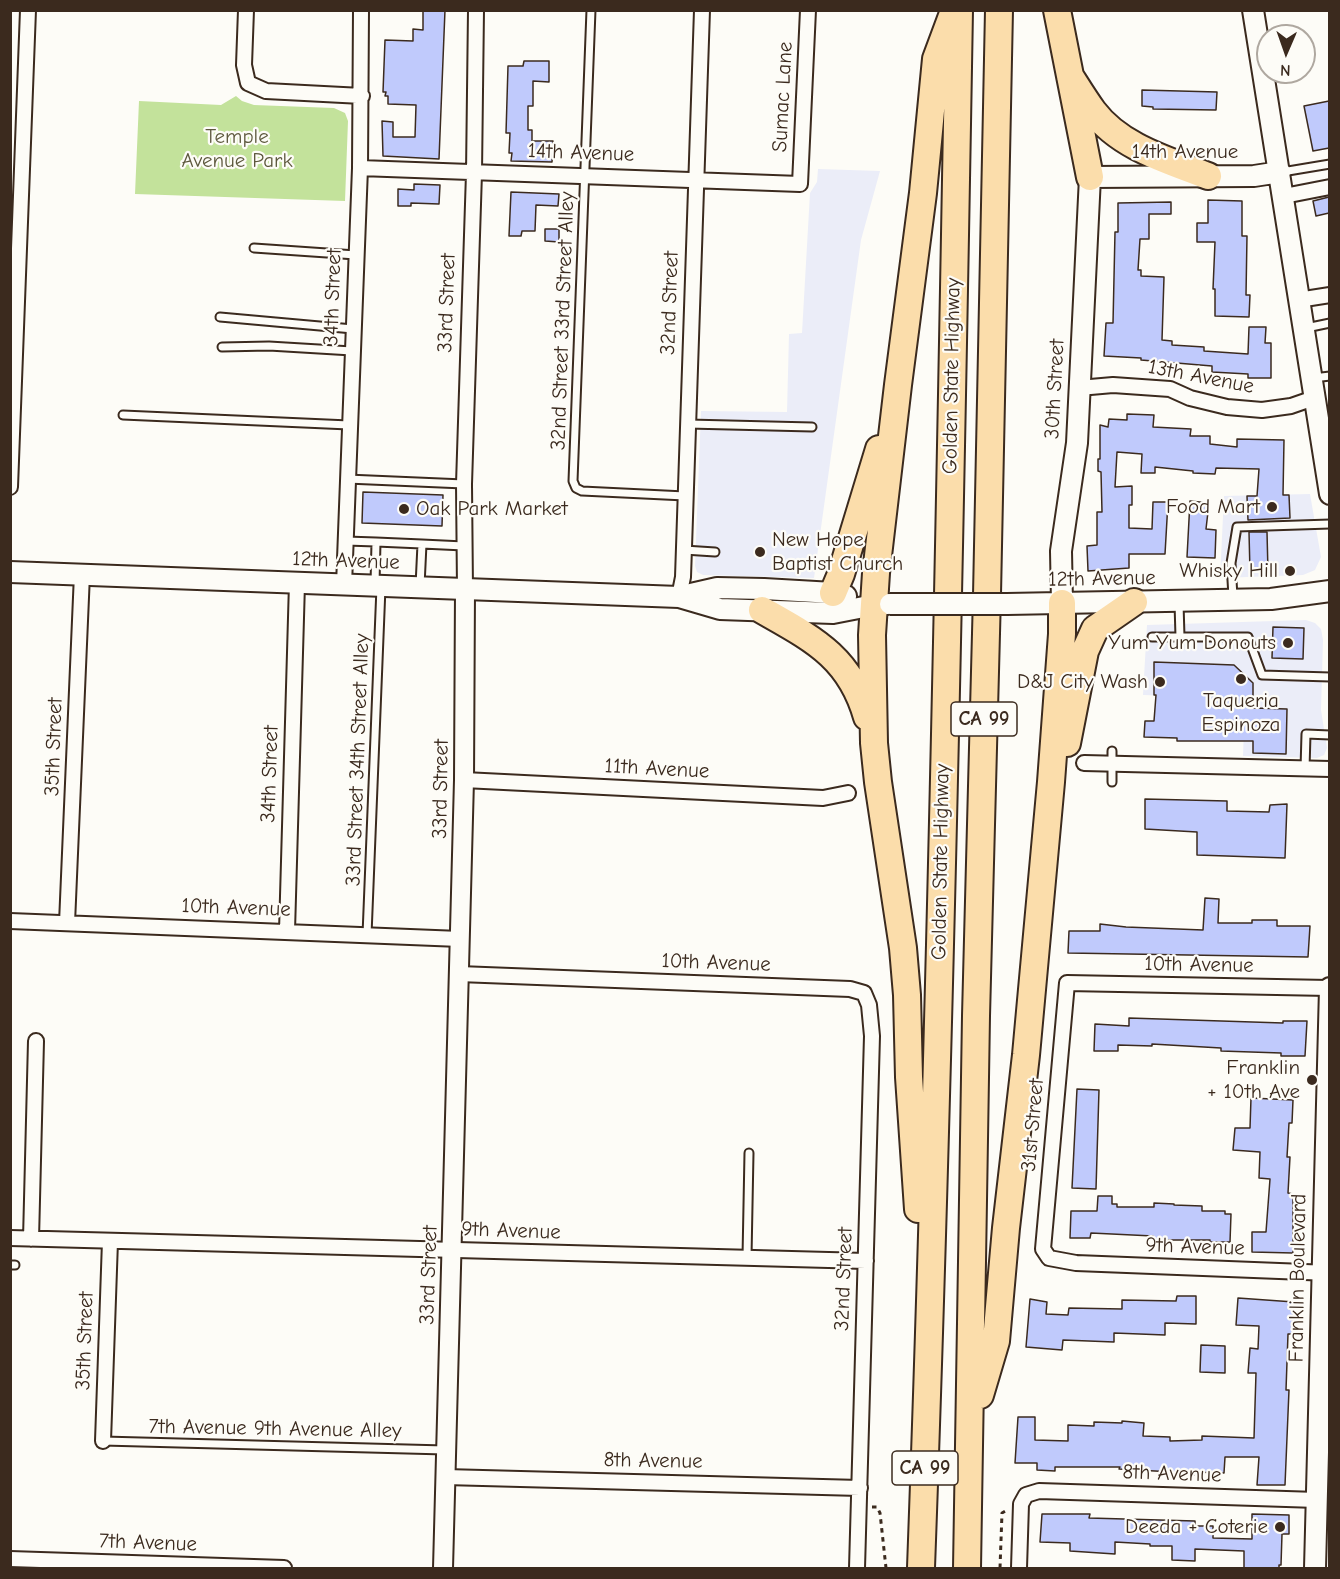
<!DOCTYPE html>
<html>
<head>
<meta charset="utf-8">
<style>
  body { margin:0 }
  #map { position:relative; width:1340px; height:1579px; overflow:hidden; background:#fdfcf7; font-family:"Comic Neue",sans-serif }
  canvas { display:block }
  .frame { position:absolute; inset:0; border:12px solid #3b2a1e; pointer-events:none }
  .north { position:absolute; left:1256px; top:24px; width:60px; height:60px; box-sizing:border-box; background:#fdfcf7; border:2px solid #afa8a0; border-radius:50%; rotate:182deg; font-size:16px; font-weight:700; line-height:24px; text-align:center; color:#3b2a1e }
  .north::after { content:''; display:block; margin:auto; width:21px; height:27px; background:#3b2a1e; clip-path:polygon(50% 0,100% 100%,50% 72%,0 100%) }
</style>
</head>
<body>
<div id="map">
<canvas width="1340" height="1579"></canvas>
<div class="frame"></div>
<div class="north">N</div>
</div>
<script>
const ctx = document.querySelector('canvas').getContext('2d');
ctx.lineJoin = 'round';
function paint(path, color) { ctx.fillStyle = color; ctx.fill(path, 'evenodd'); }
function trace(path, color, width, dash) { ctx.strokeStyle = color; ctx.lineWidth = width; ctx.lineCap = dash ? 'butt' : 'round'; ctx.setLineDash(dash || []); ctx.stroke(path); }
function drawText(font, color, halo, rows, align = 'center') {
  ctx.font = font + ' "Comic Neue",sans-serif'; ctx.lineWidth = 4.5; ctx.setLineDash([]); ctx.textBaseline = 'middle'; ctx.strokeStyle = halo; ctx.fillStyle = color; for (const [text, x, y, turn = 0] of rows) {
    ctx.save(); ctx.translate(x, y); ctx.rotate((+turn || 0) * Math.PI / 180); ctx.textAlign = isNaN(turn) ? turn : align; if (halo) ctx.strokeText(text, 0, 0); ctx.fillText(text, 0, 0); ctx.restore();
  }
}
paint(new Path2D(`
  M818 169 880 171 861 240 814 578 703 575 697 572 695 566 701 411 787 412 789 334 802 333 810 193 817 182Z
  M1310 494 1321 557 1315 570 1303 575 1220 578 1224 496Z
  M1306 620 1315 623 1321 629 1323 640 1321 710 1327 748 1324 755 1317 758 1243 756 1245 698 1143 695 1147 625Z`), '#ebedf8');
paint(new Path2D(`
  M236 96 242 101 254 105 334 108 345 113 348 121 345 201 135 194 139 101 221 105Z`), '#c3e29b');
const building = new Path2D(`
  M423 10H445L439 159 383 156 382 121 393 122V137H415L416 105 388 104V96H385L386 92H383L385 40 413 41V29L423 30Z
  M524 61H549V82L533 81V106H528V130H532V141H553L552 162 511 161 512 153H509L510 133H506L508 66H523Z
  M1142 90 1217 92 1216 110 1153 109V107L1142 106Z
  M1329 101V148L1313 151 1304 106Z
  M414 184 440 185 439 204 411 203V206H398V189L414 190Z
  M511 192 559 194 558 206 536 205 535 231H522L521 236H509Z
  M1329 197V213L1316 216 1313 201Z
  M1208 200 1242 201V236H1247L1246 295H1250L1249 317 1215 316V289H1213L1215 242H1197V223H1208Z
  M1171 202V214H1149V239H1140L1138 270H1141V276L1164 277 1162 340 1172 341V345L1204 347V351L1248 354 1249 327H1266L1265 343H1271V378H1248V374L1212 372V366L1141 360V358L1104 356 1106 323H1113L1115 232H1118V203Z
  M545 229H559V242L545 241Z
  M1127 414 1154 415 1153 427 1191 429 1190 436H1210V444L1237 447V439L1284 440 1283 495H1289L1290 518 1248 520 1247 496H1257L1259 469 1216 468 1215 474 1193 473V471L1155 467V473H1141L1142 454 1117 452 1115 487 1132 486V505H1129V528L1152 529 1153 502H1168L1165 554H1129V568L1088 571 1087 546 1097 545V512H1102L1101 472 1098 471V459H1100V425L1108 427 1109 419 1127 420Z
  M363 492 443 495 442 526 362 523Z
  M1190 501 1209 503 1206 529 1216 530 1215 558 1187 557Z
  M1249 532H1267L1268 572H1250Z
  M1273 627 1304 628 1303 659 1272 658Z
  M1154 662 1234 665 1253 683V708L1287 709 1286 754 1253 753V741H1177V738L1144 737 1145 721H1154L1156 695H1154Z
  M1145 799 1227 801V811L1269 812 1270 805 1287 804 1285 858 1197 855V832L1145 829Z
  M1205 898 1219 899 1218 923H1252V920H1277V926H1310L1308 957 1068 953 1069 931H1100V924L1126 927 1203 930Z
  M1129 1018 1283 1023V1021H1307L1305 1056H1281V1053L1221 1051V1048L1152 1044V1046L1118 1045V1051H1094L1095 1024 1129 1026Z
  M1077 1089 1099 1090 1096 1189 1072 1188Z
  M1251 1098 1293 1100 1292 1123H1289L1287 1157H1290L1288 1193 1293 1194V1253L1252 1252V1232H1266L1270 1179 1259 1178 1260 1152 1233 1150 1235 1128H1250Z
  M1098 1196H1112V1204H1117V1207H1154V1203L1174 1204V1205L1202 1206V1211H1225V1214H1231L1230 1242H1210V1240H1153V1236L1091 1233 1090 1238H1070L1071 1211H1097Z
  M1177 1296H1196V1324L1165 1323V1335L1114 1333V1342L1063 1340 1062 1350 1026 1347 1030 1299 1047 1302 1046 1314 1068 1315 1069 1308 1122 1309V1300L1176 1301Z
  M1238 1298 1294 1302 1293 1334H1288L1286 1390H1289L1285 1485H1257L1259 1457H1225L1224 1473 1194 1472V1475H1173V1472L1119 1469 1120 1467H1055V1471L1037 1470V1463H1015L1018 1417H1035V1440L1068 1441V1425L1094 1426V1422L1122 1423V1421L1144 1423 1143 1436 1170 1437V1441L1202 1440V1436L1254 1438 1256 1373H1248L1250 1348 1258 1349 1259 1326 1236 1325Z
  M1201 1345 1225 1346V1373L1200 1372Z
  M1042 1514H1090L1089 1518 1195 1521V1526H1213V1538L1252 1539V1514L1289 1515V1534H1282L1281 1565H1279V1569H1244V1551L1195 1549V1561L1172 1560V1546H1150V1544L1115 1542V1554L1070 1551V1543L1040 1542Z`);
paint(building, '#c0cafc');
trace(building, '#3b2a1e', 1.5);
const service = new Path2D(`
  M591 10 573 481 576 488 582 491 685 496
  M1282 172 1330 164
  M254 248 356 255
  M220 317 353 329
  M1306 328 1330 323
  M222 347 269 346 352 351
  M1313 378 1330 376
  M123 415 349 425
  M688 424 812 427
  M347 479 464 484
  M346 541 376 542
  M422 544 464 546
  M684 550 715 552
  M375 584 376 542 422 544 420 586
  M1233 597 1231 563 1237 527 1330 524
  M1179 603 1180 637
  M1152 637H1248L1262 675 1330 677
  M1305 769 1306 734 1330 735
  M1112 782V751
  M367 935 381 587
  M747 1257 749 1153
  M10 1265H15
  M103 1441 445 1450`);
const minor = new Path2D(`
  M246 10 244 65 248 83 266 91 362 96
  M360 168 800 184 808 10
  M1284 196 1330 187
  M1298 300 1330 295
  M1079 388 1113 385 1170 389 1190 398 1227 407 1262 410 1291 406 1314 398
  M10 487 28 10
  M344 585 360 168 361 10
  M465 590 464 484 474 173 476 10
  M679 597 683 577 702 10
  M1084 763 1330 769
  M464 780 823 798 848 793
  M10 921 460 939
  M67 923 82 574
  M287 931 297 583
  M459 974 850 989 864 993 869 1005 872 1036 857 1568
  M1329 988 1067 983 1043 1249 1049 1258 1076 1263 1330 1273
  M10 1238 866 1261
  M31 1239 36 1041
  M103 1441 110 1241
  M445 1477 860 1488
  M10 1559 284 1568
  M1019 1568 1021 1504 1026 1495 1039 1491 1317 1500`);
const tertiary = new Path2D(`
  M443 1568 464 780 465 590`);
const secondary = new Path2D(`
  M1253 10 1330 494
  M10 572 679 597 720 609 833 613 874 605 887 604
  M682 596 717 588 764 589 833 593 846 596
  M1062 603 1061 551 1077 443 1090 177 1254 176 1280 172
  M1007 604 1271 599 1330 591
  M1315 1568 1330 988`);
const motorway = new Path2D(`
  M1057 10 1090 177
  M1070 76C1077 87 1085 100 1093 111 1120 147 1167 160 1208 176
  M833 593 841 574 879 449
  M762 610C813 639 850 657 867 717
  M1067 743 1085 651 1095 629 1134 602
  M918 1209 909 1077 907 995 903 948 878 782 874 743 872 635 876 573 898 385 923 193 936 59 952 16
  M980 1395 996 1341 1006 1228 1026 1055 1051 782 1062 634V603
  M921 1568C940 1049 950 530 959 10
  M967 1568 976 1016 987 595 999 10`);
trace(service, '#3b2a1e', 11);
trace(minor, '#3b2a1e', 18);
trace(tertiary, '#3b2a1e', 22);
trace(secondary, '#3b2a1e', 24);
trace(motorway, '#3b2a1e', 30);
trace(new Path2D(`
  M872 1507H877L880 1513 886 1568
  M1000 1568 1002 1513 1007 1510`), '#3b2a1e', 3, [4.5, 4.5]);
trace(service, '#fdfcf7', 7);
trace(minor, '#fdfcf7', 14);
trace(tertiary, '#fdfcf7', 18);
trace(secondary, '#fdfcf7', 20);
trace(motorway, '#fbddab', 26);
const secondaryBridge = new Path2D(`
  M890 604H1007`);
trace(secondaryBridge, '#3b2a1e', 24, []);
trace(secondaryBridge, '#fdfcf7', 20);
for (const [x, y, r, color] of [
  [1272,507,6,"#3b2a1e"],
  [404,509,6,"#3b2a1e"],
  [760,552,6,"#3b2a1e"],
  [1290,571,6,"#3b2a1e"],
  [1288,643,6,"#3b2a1e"],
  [1241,679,6,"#3b2a1e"],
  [1160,682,6,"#3b2a1e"],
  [1312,1080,6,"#3b2a1e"],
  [1280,1527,6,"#3b2a1e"]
]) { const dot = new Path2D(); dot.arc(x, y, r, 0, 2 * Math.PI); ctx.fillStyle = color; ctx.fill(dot); trace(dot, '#fdfcf7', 2); }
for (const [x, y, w] of [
  [984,719,66],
  [925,1468,66]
]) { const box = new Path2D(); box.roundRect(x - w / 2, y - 17, w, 34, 4.5); ctx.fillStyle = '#fdfcf7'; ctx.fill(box); trace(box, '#3b2a1e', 1.5); }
drawText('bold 20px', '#3b2a1e', null, [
  ["CA 99",984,719],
  ["CA 99",925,1468]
]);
drawText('21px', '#3b2a1e', '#fdfcf7', [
  ["Sumac Lane",783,97,-87],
  ["14th Avenue",1185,152],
  ["14th Avenue",581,153,2],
  ["34th Street",333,297,-88],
  ["33rd Street",447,303,-88],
  ["32nd Street",670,303,-88],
  ["32nd Street 33rd Street Alley",563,321,-88],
  ["Golden State Highway",952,376,-89],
  ["13th Avenue",1201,377,11],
  ["30th Street",1055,389,-87],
  ["12th Avenue",346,561,2],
  ["12th Avenue",1102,579,-1],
  ["35th Street",54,747,-88],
  ["33rd Street 34th Street Alley",358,760,-88],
  ["11th Avenue",657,769,3],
  ["34th Street",270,774,-88],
  ["33rd Street",441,789,-89],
  ["Golden State Highway",941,862,-89],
  ["10th Avenue",236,908,2],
  ["10th Avenue",716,963,2],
  ["10th Avenue",1199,965,1],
  ["31st Street",1033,1125,-85],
  ["9th Avenue",511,1231,2],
  ["9th Avenue",1195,1247,2],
  ["33rd Street",429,1275,-88],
  ["Franklin Boulevard",1298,1278,-89],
  ["32nd Street",844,1279,-88],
  ["35th Street",85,1341,-88],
  ["7th Avenue 9th Avenue Alley",275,1429,1],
  ["8th Avenue",653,1461,1],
  ["8th Avenue",1172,1474,2],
  ["7th Avenue",148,1543,2]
]);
drawText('21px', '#5d583d', '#fdfcf7', [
  ["Temple",237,137],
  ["Avenue Park",237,161]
]);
drawText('21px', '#3b2a1e', '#fdfcf7', [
  ["Food Mart",1260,507],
  ["Oak Park Market",416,509,"left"],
  ["New Hope",772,540,"left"],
  ["Baptist Church",772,564,"left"],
  ["Whisky Hill",1278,571],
  ["Yum Yum Donouts",1276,643],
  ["D&J City Wash",1148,682],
  ["Taqueria",1241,701,"center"],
  ["Espinoza",1241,725,"center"],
  ["Franklin",1300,1068],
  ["+ 10th Ave",1300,1092],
  ["Deeda + Coterie",1268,1527]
], 'right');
</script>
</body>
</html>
